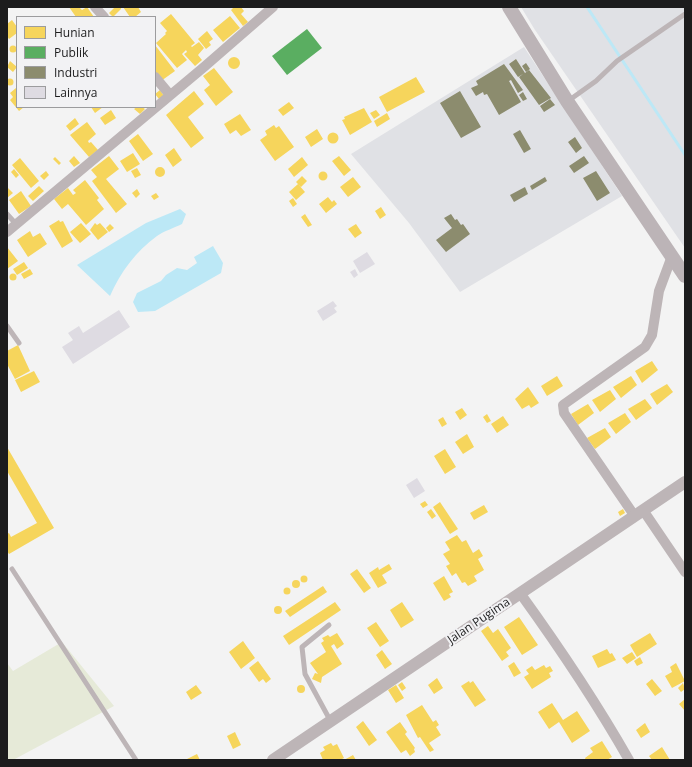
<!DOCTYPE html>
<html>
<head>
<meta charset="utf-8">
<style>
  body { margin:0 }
  #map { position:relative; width:692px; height:767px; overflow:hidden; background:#f3f3f3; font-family:"Open Sans",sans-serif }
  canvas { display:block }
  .frame { position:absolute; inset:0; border:8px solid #1c1c1d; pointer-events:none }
  .legend { position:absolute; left:16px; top:16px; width:140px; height:92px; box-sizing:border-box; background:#f2f2f4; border:1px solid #9c9c9e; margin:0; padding:5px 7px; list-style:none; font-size:12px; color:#1c1c1d }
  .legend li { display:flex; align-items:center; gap:8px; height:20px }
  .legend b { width:20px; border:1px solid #9c9c9e }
</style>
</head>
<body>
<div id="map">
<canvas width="692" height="767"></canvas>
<div class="frame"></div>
<ul class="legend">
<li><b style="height:11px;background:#f6d55c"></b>Hunian</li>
<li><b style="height:11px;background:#5aae61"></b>Publik</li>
<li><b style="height:11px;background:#8c8c6e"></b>Industri</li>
<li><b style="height:11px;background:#dedbe2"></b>Lainnya</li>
</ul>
</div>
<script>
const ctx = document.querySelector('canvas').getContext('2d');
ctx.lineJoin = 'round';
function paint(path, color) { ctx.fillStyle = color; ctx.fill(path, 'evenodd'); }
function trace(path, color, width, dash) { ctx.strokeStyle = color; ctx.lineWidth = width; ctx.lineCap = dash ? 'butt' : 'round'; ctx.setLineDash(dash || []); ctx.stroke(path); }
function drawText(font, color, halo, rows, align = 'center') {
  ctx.font = font + ' "Open Sans",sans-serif'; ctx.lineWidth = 4; ctx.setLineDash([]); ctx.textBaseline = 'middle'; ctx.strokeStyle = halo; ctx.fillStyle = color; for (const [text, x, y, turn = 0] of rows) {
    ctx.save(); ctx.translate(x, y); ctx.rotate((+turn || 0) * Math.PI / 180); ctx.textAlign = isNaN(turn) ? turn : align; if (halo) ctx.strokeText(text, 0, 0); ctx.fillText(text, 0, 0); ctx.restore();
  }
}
paint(new Path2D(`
  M521 7H685V248L535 30Z
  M524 47 622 196 460 292 409 223 351 154Z`), '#e0e1e5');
paint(new Path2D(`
  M62 642 114 706 13 760H7V663L13 671Z`), '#e6ead8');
paint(new Path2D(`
  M180 209 186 214 182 224C174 228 164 231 157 236 136 251 120 273 110 296L77 265 146 223Z
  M213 246 223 263 221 273 155 311 138 312 133 302 137 293 161 281 166 275 177 268 187 270 197 263 194 257Z`), '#bce8f6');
paint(new Path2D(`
  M69 7H79L82 10 87 7 94 17H76Z
  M115 7H121V9L113 17 109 13Z
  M123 7H138L141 12 135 17H130Z
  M234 7H241L244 11 241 14 248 22 243 26 231 10Z
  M171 14 195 43 191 46 192 47 199 42 204 48 198 55 202 60 195 66 184 54 187 52 186 50 182 54 187 60 177 68 156 43 166 34 165 33 167 31 160 23Z
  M230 16 240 28 223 42 213 30Z
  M12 20 17 27V33L9 39 7 36V24Z
  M207 31 213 39 209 42 211 45 206 49 198 39Z
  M155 45 175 71 161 81 155 73Z
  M9.5 49a3.5 3.5 0 1 1 7 0a3.5 3.5 0 1 1-7 0Z
  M228 63a6 6 0 1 1 12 0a6 6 0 1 1-12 0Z
  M10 61 17 67 13 72 7 67Z
  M214 68 233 92 216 106 204 90 210 85 203 76Z
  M416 77 425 92 387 112 379 97Z
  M6.5 82a3.5 3.5 0 1 1 7 0a3.5 3.5 0 1 1-7 0Z
  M16 88 17 107H24L19 111 10 100 13 97 10 93Z
  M160 90 164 96 159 99 155 94Z
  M194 91 204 104 188 117 204 138 191 148 166 115Z
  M289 102 294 108 283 116 278 110Z
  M91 107H103L95 113Z
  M137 107H142L145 109 140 114 134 109Z
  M364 108 372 122 350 135 342 120 345 119 344 117Z
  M111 110 116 118 105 125 100 118Z
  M376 110 380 115 374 119 370 113Z
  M387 113 390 119 377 127 374 121Z
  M240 114 251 130 241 136 236 130 230 134 224 124Z
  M75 118 79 124 70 131 66 126Z
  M87 122 96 134 88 141 89 143 91 142 98 150 89 157 70 135Z
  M274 125 276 128 279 126 294 147 275 161 260 140 267 135 265 131Z
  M317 129 323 139 311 147 305 137Z
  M327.5 138a5.5 5.5 0 1 1 11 0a5.5 5.5 0 1 1-11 0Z
  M138 134 153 154 143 161 129 141Z
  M174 148 182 160 173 167 165 155Z
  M133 153 140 164 127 172 120 161Z
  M74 156 80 163 74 167 69 161Z
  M109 156 119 169 106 179 127 204 116 213 92 181 97 177 91 170Z
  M339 156 351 170 344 176 332 161Z
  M55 157 61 163 59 165 53 159Z
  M302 157 308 165 294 177 288 169Z
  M20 158 39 181 31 188 12 165Z
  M155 172a5 5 0 1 1 10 0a5 5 0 1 1-10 0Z
  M137 168 141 175 135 178 131 171Z
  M14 169 19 175 16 178 11 172Z
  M46 171 49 175 44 180 40 176Z
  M318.5 176a4.5 4.5 0 1 1 9 0a4.5 4.5 0 1 1-9 0Z
  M302 176 307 181 301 187 296 182Z
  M353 177 361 187 348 197 340 187Z
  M85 180 99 198 97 200 104 209 86 225 68 204 62 209 54 199 68 188 73 195 76 193 73 190Z
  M298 184 305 192 296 200 289 192Z
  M39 186 44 191 33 201 28 196Z
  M7 187 13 193 7 198Z
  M137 189 140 194 136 198 132 193Z
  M21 191 31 206 19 214 9 200Z
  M156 193 159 197 154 200 151 196Z
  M328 197 332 202 334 200 337 204 326 213 319 204Z
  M293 198 297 204 293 207 289 201Z
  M381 207 386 215 380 219 375 211Z
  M305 214 312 225 308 227 301 217Z
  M59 220 60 222 63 221 73 241 62 248 49 226Z
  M81 223 91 234 80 243 70 232Z
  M95 223 97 225 100 223 108 232 98 240 90 230Z
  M110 224 114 228 109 232 106 228Z
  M356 224 362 233 355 238 348 229Z
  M30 231 33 237 40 233 47 244 28 257 17 240Z
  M7 247 18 261 7 269Z
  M24 262 28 268 17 275 13 269Z
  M30 269 33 274 24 279 21 274Z
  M9.5 277a3.5 3.5 0 1 1 7 0a3.5 3.5 0 1 1-7 0Z
  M18 345 30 371 15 379 7 364V351Z
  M652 361 658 370 642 383 635 371Z
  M34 371 40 382 21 392 15 380Z
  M557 376 563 386 547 396 541 386Z
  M631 376 637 385 621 398 613 387Z
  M667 384 673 392 657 405 650 394Z
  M528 387 539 403 531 408 529 405 522 409 515 399Z
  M610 390 616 399 600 412 592 400Z
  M645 399 652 408 636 420 628 409Z
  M588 404 594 413 578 425 571 414Z
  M462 408 467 415 460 420 455 412Z
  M625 413 631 422 616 434 608 423Z
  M487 414 491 421 487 423 483 417Z
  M503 416 509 425 497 433 491 424Z
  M443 417 447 424 442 427 438 420Z
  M605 428 611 437 595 449 587 438Z
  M467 434 474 447 463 454 455 442Z
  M7 447 54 528 9 554 7 551V534L9 533 11 537 37 523 7 471Z
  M445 449 456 467 445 474 434 456Z
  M425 501 428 505 423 508 420 504Z
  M440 502 458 529 450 534 433 507Z
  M484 505 488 512 474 520 470 513Z
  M431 509 436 516 432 519 427 512Z
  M623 509 625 513 620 516 618 512Z
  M457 535 462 542 466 540 473 553 479 549 483 556 478 559 484 570 474 576 477 581 468 586 465 582 462 583 456 573 452 576 446 566 450 564 443 554 450 550 445 542Z
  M389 564 392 569 382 575 387 583 378 588 369 573 378 567 379 570Z
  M357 569 371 588 364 593 350 574Z
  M300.5 579a3.5 3.5 0 1 1 7 0a3.5 3.5 0 1 1-7 0Z
  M444 576 453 592 449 594 451 597 444 601 433 583Z
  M292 584a4 4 0 1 1 8 0a4 4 0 1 1-8 0Z
  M323 586 327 592 290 617 285 611Z
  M283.5 591a3.5 3.5 0 1 1 7 0a3.5 3.5 0 1 1-7 0Z
  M335 602 341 610 289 645 283 636Z
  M402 602 414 620 401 628 390 610Z
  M274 610a4 4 0 1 1 8 0a4 4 0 1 1-8 0Z
  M519 617 538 645 522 655 504 627Z
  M376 622 389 641 380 647 367 628Z
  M488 626 493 633 498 629 511 648 506 652 509 656 502 661 481 631Z
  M337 633 344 644 337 649 334 644 331 646 342 664 322 677 321 683 312 679 315 673 318 674 310 663 326 652 321 643 324 641 322 638 328 635 330 637Z
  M650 633 657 644 637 657 630 645Z
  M243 641 255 658 241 669 229 652Z
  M607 649 610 654 612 653 616 660 598 668 592 656Z
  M382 650 392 664 385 669 376 655Z
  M632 652 636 658 627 664 622 658Z
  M640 657 643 663 637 666 634 661Z
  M258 661 271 679 266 683 263 679 259 682 249 668Z
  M514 662 521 673 514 677 508 666Z
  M676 663 685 681 672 688 665 676 672 672 670 667Z
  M544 665 546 668 550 666 553 671 549 673 551 677 532 689 524 677 529 674 526 670 532 666 535 670Z
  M437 678 443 688 434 694 428 685Z
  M652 679 662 691 655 696 646 684Z
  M469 681 470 683 473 681 486 700 475 707 461 686Z
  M402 682 406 688 402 691 398 685Z
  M683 683 685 689 681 692 678 688Z
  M196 685 202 693 191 700 186 692Z
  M396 685 404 698 396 703 388 690Z
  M297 689a4 4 0 1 1 8 0a4 4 0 1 1-8 0Z
  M685 699V711L679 704Z
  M552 703 563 720 577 711 590 731 572 743 559 722 549 729 538 712Z
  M422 705 433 722 436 720 439 725 436 727 441 735 429 743 434 750 430 752 420 737 418 738 406 715Z
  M363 721 377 740 369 746 356 727Z
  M400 722 407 732 405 734 415 748 414 749 415 752 410 756 406 750 401 753 386 732Z
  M645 723 650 732 641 738 636 730Z
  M235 732 241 745 233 749 227 736Z
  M602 741 612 757 607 760H586L585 758 593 752 590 748Z
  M331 743 333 746 337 744 344 758 340 760H323L320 753 325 750 323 747Z
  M662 747 670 760H652L649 756Z
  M197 754 200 760H185Z
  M353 755 356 760H344Z`), '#f6d55c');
paint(new Path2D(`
  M307 29 322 48 287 75 272 56Z`), '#5aae61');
paint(new Path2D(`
  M516 59 525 73 529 70 551 98 539 105 519 77 523 74 518 77 509 64Z
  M526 63 530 69 526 72 522 66Z
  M504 64 523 90 518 93 511 80 509 81 521 102 499 115 487 94 484 95 483 92 476 96 471 88 478 85 476 81Z
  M460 91 481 127 461 138 440 103Z
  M523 92 527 99 523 101 519 95Z
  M550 99 555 105 544 112 540 106Z
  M520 130 531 149 524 153 513 134Z
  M575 137 582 148 576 153 568 142Z
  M584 156 589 163 574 173 569 166Z
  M596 171 610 193 597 201 583 178Z
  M545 177 547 181 532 190 530 186Z
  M525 187 528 194 514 202 510 195Z
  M451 214 455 220 457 219 461 225 463 224 470 234 446 252 436 240 452 228 444 218Z`), '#8c8c6e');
trace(new Path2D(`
  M587 7 685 155`), '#bce8f6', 3);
paint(new Path2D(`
  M367 252 375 264 360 273 353 261Z
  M355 269 358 275 354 278 350 272Z
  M333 301 337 306 334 308 337 312 323 321 317 311Z
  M119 310 130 327 73 364 62 347 73 340 68 333 79 326 83 333Z
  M417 478 425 491 414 498 406 485Z`), '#dedbe2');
trace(new Path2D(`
  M568 101 596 81 617 61 685 14
  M7 214 16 224
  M7 326 19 343
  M12 569 136 760
  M329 625 302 647 305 674 330 720`), '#bdb5b7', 5);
trace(new Path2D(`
  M95 7 104 17
  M155 77 170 95
  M7 232 204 67 273 7
  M643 510 685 572
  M634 515 564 413 563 405 645 347 652 335 659 291 672 256
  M520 593C559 647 596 702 629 760`), '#bdb5b7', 10);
trace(new Path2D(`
  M273 760 685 482`), '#bdb5b7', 12);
trace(new Path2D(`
  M509 7 567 101 685 276`), '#bcb4b7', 14);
drawText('12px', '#1c1c1d', '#f2f2f4', [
  ["Jalan Pugima",479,621,-34]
]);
</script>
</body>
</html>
